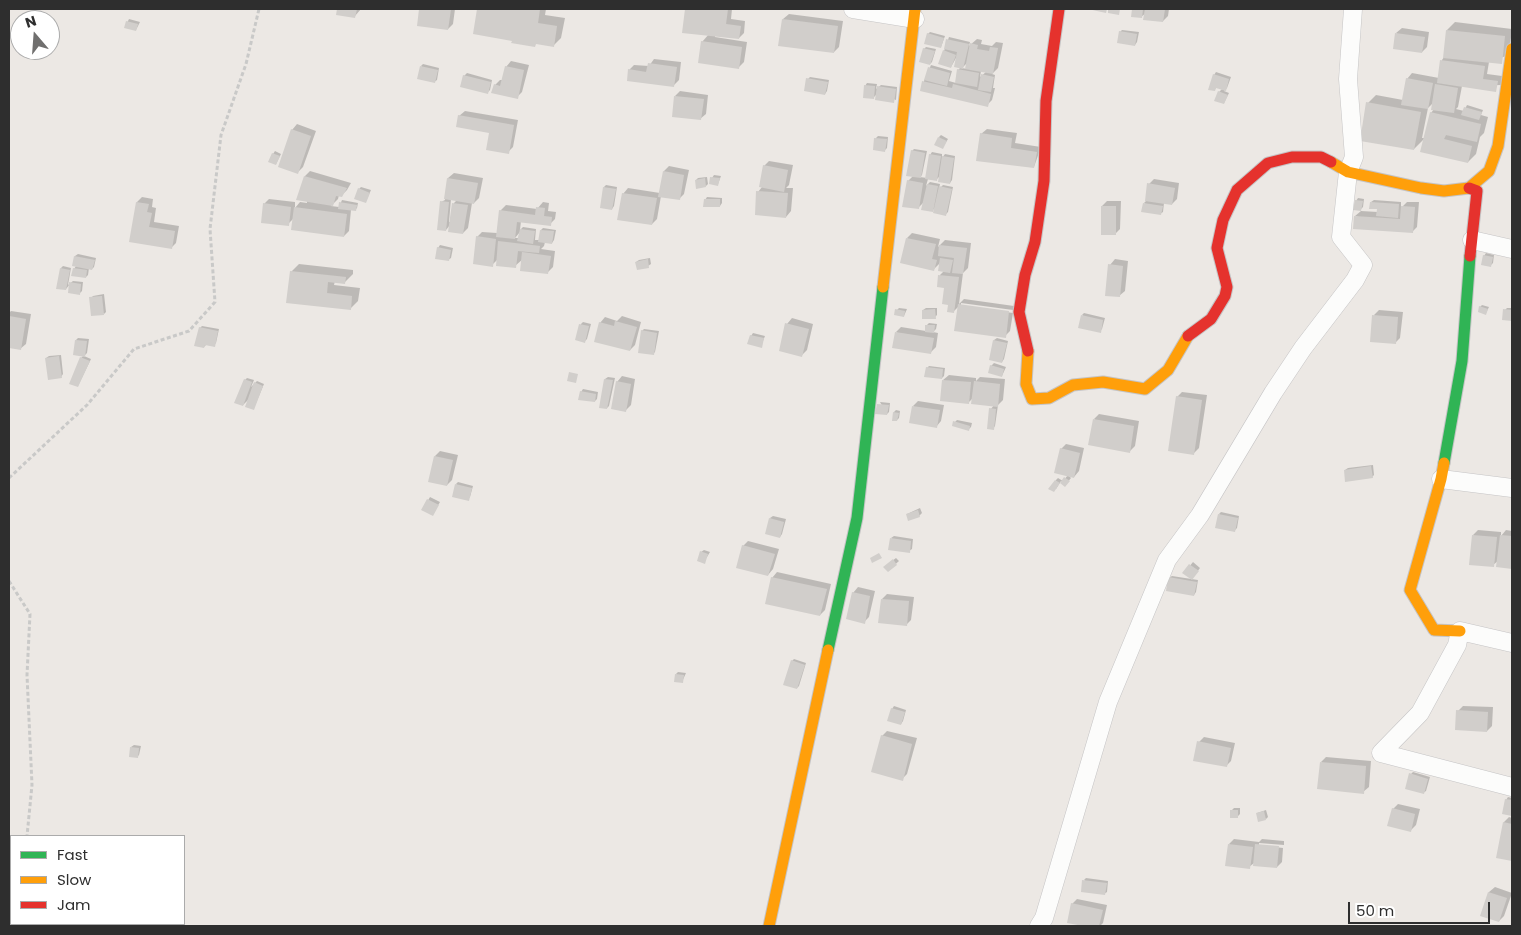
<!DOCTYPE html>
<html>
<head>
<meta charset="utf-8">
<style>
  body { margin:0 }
  #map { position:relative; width:1521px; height:935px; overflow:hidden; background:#ece8e4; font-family:Poppins,sans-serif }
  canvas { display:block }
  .frame { position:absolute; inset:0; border:10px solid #2e2e2e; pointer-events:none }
  .legend { position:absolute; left:10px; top:835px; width:175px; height:90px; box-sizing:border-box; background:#fff; border:1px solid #ababab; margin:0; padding:6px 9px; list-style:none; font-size:15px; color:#2e2e2e }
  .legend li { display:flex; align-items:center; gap:10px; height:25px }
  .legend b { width:25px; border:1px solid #ababab }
  .north { position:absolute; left:10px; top:10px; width:50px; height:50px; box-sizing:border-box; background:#fff; border:1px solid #ababab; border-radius:50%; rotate:342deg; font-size:14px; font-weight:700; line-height:20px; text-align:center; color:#2e2e2e }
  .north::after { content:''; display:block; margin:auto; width:18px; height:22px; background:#706f6e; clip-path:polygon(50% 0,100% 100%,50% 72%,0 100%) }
  .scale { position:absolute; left:1348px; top:902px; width:142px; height:22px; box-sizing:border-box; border:2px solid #2e2e2e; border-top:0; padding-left:6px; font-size:15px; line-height:18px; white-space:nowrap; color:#2e2e2e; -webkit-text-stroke:4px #fff; paint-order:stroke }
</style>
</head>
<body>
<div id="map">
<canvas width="1521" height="935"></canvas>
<div class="frame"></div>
<ul class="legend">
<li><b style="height:6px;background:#30b455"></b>Fast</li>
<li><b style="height:6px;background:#ff9f0a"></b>Slow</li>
<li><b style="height:6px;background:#e5322d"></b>Jam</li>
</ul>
<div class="north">N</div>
<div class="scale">50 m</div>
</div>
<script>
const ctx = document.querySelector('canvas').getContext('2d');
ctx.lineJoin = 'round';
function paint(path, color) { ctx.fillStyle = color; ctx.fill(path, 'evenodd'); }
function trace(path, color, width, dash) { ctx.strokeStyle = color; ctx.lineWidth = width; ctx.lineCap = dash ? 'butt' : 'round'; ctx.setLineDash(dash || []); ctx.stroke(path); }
paint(new Path2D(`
  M338 9H361L355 16 337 14Z
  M420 9H455L453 24 448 29 418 25Z
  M478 9H546L545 15 565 18 561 38 553 46 474 33Z
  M686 9H732L731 19 745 21 744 33 739 38 715 35V37L747 42 744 62 739 67 702 42 709 34 684 31Z
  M1133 9H1169L1168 16 1163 21 1146 13 1141 17 1132 16Z
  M789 14 843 21 839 47 834 52 780 45 783 19Z
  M129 19 140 22 136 30 125 27Z
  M1455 22 1512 29 1509 55 1489 62 1487 74 1502 76 1501 85 1462 86 1458 107 1456 109 1464 111 1467 105 1483 110 1481 115 1488 117 1484 133 1480 137 1476 154 1468 162 1425 138 1414 149 1368 103 1376 95 1403 100 1407 79 1412 73 1439 78 1442 60 1444 57 1447 30ZM1434 102V109L1431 113 1425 138H1422L1428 108Z
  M1402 28 1429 32 1427 47 1422 52 1396 33Z
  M1122 30 1139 32 1137 42 1135 45 1120 32Z
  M930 32 945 36 941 47 928 34Z
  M949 37 970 42 969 46 977 39 982 40 981 44 992 46 996 42 1003 43 998 68 992 74 995 75 993 88H995L992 100 987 105 922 90 924 81 931 65 952 71 949 81 956 83 958 70 961 67 957 58H956L951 67 944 51ZM968 62 967 69 962 68ZM981 71 986 72 980 77Z
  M926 47 936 49 932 62 930 64 924 49Z
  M654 59 681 62 679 80 674 85 629 70 634 65 649 66Z
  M511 61 529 65 522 92 517 97 495 85 500 80H503L506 67Z
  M423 64 439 68 437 80 434 82 421 66Z
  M1216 72 1231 77 1227 88 1224 91 1229 93 1224 103 1219 92 1222 89 1217 87 1214 90V75Z
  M467 73 492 80 490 90 488 92 464 76Z
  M810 77 829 80 827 91 825 94 808 79Z
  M867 83 877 84 876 89 881 85 897 87 896 100 878 93 873 98 865 86Z
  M680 91 708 95 706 114 700 119 675 96Z
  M465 111 518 120 513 147 508 152 490 132 459 116Z
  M297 124 316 131 303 167 298 172 292 130Z
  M987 129 1017 133 1015 143 1041 147 1034 167 981 134Z
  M941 135 948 139 943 147 939 137Z
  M878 136 888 137 887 148 885 150 875 139Z
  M914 149 927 151 922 175 920 177 927 178 930 155 932 152 942 154V158L945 154 955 156 952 180 950 183 940 176 936 180 928 179 926 186 930 182 940 184 939 189 943 185 953 187 948 212 945 215 936 207 932 211 924 202 918 208 908 181 913 176 912 151Z
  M275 151 281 154 276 164 273 154Z
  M769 161 793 165 789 185 786 188H793L791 211 786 217 758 192 762 187 764 166Z
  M669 166 689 170 684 194 679 199 661 196 657 219 652 224 623 194 628 188 660 193 664 171Z
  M310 171 351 183 347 190 341 196 339 195 338 199 331 206 339 207 342 200 358 203 357 208 355 210H351L349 231 344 236 293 219 288 224 264 204 269 199 295 202V208L300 202 307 203 305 176Z
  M454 173 483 178 479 198 474 203H472L468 228 463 233 450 225 446 230 441 202 445 200 448 178ZM451 199 457 200 454 203 451 222H449Z
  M714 175 721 176 718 184 712 178Z
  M707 177 708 184 706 186 696 180 698 178Z
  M1154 179 1179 183 1177 199 1172 204 1164 203 1163 212 1160 214 1144 203 1146 201 1149 184Z
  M606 185 617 187 614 206 612 209 604 187Z
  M361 187 371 190 367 199 359 189Z
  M142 197 153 199 152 207 156 208 154 222 179 226 176 243 171 248 131 241 137 202Z
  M707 197 722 198V203L720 206 705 200Z
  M1358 198 1364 199 1363 207 1361 209 1356 201Z
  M1374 200 1401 202V208L1407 202H1419L1417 227 1412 232 1355 216 1361 211 1378 212V208L1371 202Z
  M1107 201H1121L1120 229 1115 234 1102 206Z
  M543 202 549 203 548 211 556 212 555 219 550 224 521 221 520 230 523 227 536 229 535 240H539L541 230 543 228 556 230 554 240 552 243 545 242 544 246 541 249 555 251 553 267 548 272 523 259 515 266 497 260 492 265 477 237 482 232 497 233 500 211 506 205 537 209ZM520 232 519 238H515Z
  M912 233 940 239 938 247 945 240 971 243 968 268 963 273 959 304 964 299 1014 306 1013 310 961 303V306L1013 313 1010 331 1005 336 959 306 954 311 949 304 945 287 938 286 940 275 944 271 941 262 934 269 907 238Z
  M440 245 453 248 451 258 448 260 438 248Z
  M1486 253 1494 255 1493 263 1491 265 1484 256Z
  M78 254 96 258 94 267 92 269 89 268 88 275 86 277 74 269 76 266 74 265 75 256Z
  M650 258 651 264 648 266 636 262 639 260Z
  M1115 259 1128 261 1125 291 1119 296 1110 265Z
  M299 264 353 270V274L345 282 335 281 334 285 360 288 358 301 350 309 291 272Z
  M63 266 71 268 68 285 73 281 83 282 82 291 80 293 70 284 66 289 61 268Z
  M104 294 106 312 104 314 91 298 93 296Z
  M1482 305 1489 307 1486 313 1480 307Z
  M899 308 907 309 904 316 897 310Z
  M926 308H937V315L935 317 923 310Z
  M1507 308H1512V319L1505 310Z
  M1379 310 1403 312 1400 338 1395 343 1374 315Z
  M11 311 31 314 26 344 20 349 9 347V313Z
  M1084 313 1105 318 1102 329 1100 331 1082 315Z
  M622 316 641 322 635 345 630 350 600 323 605 317 617 321Z
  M792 318 813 324 807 350 802 355 787 324Z
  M583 322 591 324 587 339 585 341 577 339 581 324Z
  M929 323 937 324 936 329 933 332 938 333 936 347 930 353 896 332 901 327 926 331 927 325Z
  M202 326 219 329 216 343 214 345H206L204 347 200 328Z
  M644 329 659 331 655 352 653 354 642 331Z
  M753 333 765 336 761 346 751 336Z
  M78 338 89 339 87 353 84 356 91 359 78 386 81 358 84 355 76 340Z
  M997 338 1008 341 1004 359 1002 362 994 340Z
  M61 355 63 374 61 377 46 358 49 356Z
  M994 363 1006 367 1002 376 991 366Z
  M929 366 945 368 944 376 942 378 927 368Z
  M949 375 976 378V381L980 377 1005 379 1003 400 998 405 995 426 993 429 991 409 994 405 973 398 969 402 943 380Z
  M622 376 635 379 631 405 625 411 617 382Z
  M608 377 615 378 609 406 607 408 605 379Z
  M247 378 254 380 251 387 257 381 264 384 254 408 249 399 243 405 245 380Z
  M583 389 598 392 597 399 595 401 581 392Z
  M1182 392 1207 395 1199 448 1194 453 1177 397Z
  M918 401 944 405 941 421 936 427 913 406Z
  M880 402 890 403 889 412 887 414Z
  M896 410 900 411 899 418 897 420H893L894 412Z
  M1099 414 1139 421 1135 446 1130 451 1094 419Z
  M957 420 972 423 971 427 969 429 955 422Z
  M1066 444 1084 448 1079 471 1074 477 1061 449Z
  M440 451 458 455 452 480 447 485 435 456Z
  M1373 465 1374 475 1372 477 1345 470 1348 468Z
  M1068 475 1071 478 1067 483 1065 485 1061 481 1056 489V480L1058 478 1063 481Z
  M458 482 473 486 470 497 468 499 456 484Z
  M430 497 440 502 433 514 423 509Z
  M920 508 922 513 919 516 907 514Z
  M1221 512 1239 516 1237 528 1234 531 1219 514Z
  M773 516 786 519 782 534 780 537 770 518Z
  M1478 530 1501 532V536L1506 530 1512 531V568L1497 566 1498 561 1493 565 1473 535Z
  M894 536 913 539 912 549 909 551 891 538Z
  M748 541 779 549 773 569 768 575 743 546Z
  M704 550 710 552 704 562 701 552Z
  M896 558 899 561 888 571 887 565Z
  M1193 562 1200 568 1194 576 1184 573Z
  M777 572 831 584 825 610 820 615 772 578Z
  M1172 576 1198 580 1196 592 1194 595 1169 578Z
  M858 587 875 591 869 617 864 622 853 593Z
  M887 594 914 597 911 620 906 625 882 599Z
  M794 659 806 663 799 686 797 688 792 661Z
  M678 672 686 673 682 682 676 674Z
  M894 706 906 710 903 721 901 724 892 709Z
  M1463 706 1493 707 1492 726 1487 731 1458 711Z
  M887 731 917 738 907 774 902 779 882 736Z
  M1204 737 1235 743 1231 761 1226 766 1199 742Z
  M134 745 141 746 139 755 137 757 131 747Z
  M1326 757 1371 761 1369 787 1363 792 1321 762Z
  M1413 772 1430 777 1426 791 1423 793 1411 774Z
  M1508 797 1512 798V815L1503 813 1506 800Z
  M1398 804 1420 809 1416 825 1411 830 1393 809Z
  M1234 808H1240V814L1237 817 1232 810Z
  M1266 810 1268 817 1266 819 1257 813Z
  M1509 817 1512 818V860L1498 857 1504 822Z
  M1234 839 1259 842 1262 839 1284 841V845L1259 843V845L1283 848 1282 862 1277 867 1254 863 1249 867 1229 844Z
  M1086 878 1108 881 1107 892 1104 894 1084 880Z
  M1495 887 1512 893 1504 916 1499 921 1482 915 1489 892Z
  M1077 899 1107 905 1103 923 1100 926H1089L1068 922 1072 904Z`), '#0003');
paint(new Path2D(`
  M337 9H357L355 18 336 15Z
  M419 9H451L448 30 417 26Z
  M477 9H540L538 23 557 26 554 47 536 44 535 47 511 43 512 41 473 34Z
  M685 9H728L726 24 741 26 739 39 682 33Z
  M1088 9H1107L1106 13Z
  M1108 9H1120L1119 15 1108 13Z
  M1132 9H1143L1142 18 1131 17Z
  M1145 9H1165L1163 22 1143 20Z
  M782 19 838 26 834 53 778 46Z
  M126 21 138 24 136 31 124 28Z
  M1446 30 1505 36 1502 64 1443 58Z
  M1119 31 1137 34 1135 46 1117 43Z
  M927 33 944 38 941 48 924 44Z
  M1395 33 1425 37 1422 53 1393 49Z
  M946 39 969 44 963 69 954 67 957 52 944 49Z
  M701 41 742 47 739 69 698 63Z
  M970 43 978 45 977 49 989 51 990 47 998 48 993 74 965 69Z
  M923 48 935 51 930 65 919 62Z
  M943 50 956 55 951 68 938 64Z
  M1440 60 1485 66 1483 79 1498 81 1496 92 1437 83Z
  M648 63 677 67 674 87 627 81 628 69 646 72Z
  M420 66 438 70 435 83 417 79Z
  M505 66 524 70 518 99 491 93 494 84 500 86Z
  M928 67 950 73 947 86 924 80Z
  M957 69 979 73 977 87 955 83Z
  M981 74 994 77 991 92 978 90Z
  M1213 74 1229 79 1226 91 1216 88 1215 91 1208 90Z
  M463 75 491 82 488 94 460 87Z
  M806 78 828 82 825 95 804 91Z
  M1406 78 1433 83 1428 109 1401 105Z
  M922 81 952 88 953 84 991 94 988 107 920 91Z
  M1435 84 1458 88 1454 113 1431 110Z
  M864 85 875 86 874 99 863 98Z
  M877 86 896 89 894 103 875 100Z
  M1218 91 1228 95 1224 104 1214 101Z
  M674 96 704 99 701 120 672 117Z
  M1366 102 1421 112 1414 150 1360 141Z
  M1464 107 1482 112 1479 120 1461 115Z
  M1430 112 1481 124 1477 142 1446 135 1444 139 1472 146 1468 163 1420 152Z
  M458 115 514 125 509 154 486 150 489 133 456 127Z
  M291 129 311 136 298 174 278 167Z
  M980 133 1012 138 1011 148 1037 152 1034 168 976 161Z
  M938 137 947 141 943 149 934 145Z
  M874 138 887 139 885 152 873 150Z
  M911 150 925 153 921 178 906 176Z
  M272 153 280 156 276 165 268 162Z
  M929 154 941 156 937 181 925 179Z
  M942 156 954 158 950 184 938 182Z
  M763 165 788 170 784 192 759 187Z
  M663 171 684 175 680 200 658 197Z
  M304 176 347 188 342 197 336 196 333 206 296 200Z
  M710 177 720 178 718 186 709 184Z
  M447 178 478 183 474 204 444 199Z
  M705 178 706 187 696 189 695 180Z
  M907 180 923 183 919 209 902 207Z
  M1147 183 1175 188 1172 205 1145 201Z
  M927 184 938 186 933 212 921 210Z
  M939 186 952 189 946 216 933 213Z
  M603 187 616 189 612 210 600 208Z
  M358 188 370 193 366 203 354 199Z
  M756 191 788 193 786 218 755 215Z
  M622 193 657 198 652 225 617 220Z
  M704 199H720V207H703Z
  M1355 200 1363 201 1361 211 1353 210Z
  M440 201 449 202 446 231 437 230Z
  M136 202 149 204 147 212 152 213 149 227 175 231 172 249 129 242Z
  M339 202 357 205 356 211 338 209Z
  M1370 202 1399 204 1398 218 1376 216 1377 209H1369Z
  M263 203 291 207 289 226 261 223Z
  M452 203 468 205 463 234 448 232Z
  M1143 203 1163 206 1161 215 1141 212Z
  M1101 206H1116V235H1101Z
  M1401 206 1415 207 1413 233 1353 229 1354 216 1400 219Z
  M294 207 347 214 344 237 291 230Z
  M536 207 545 208 544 216 552 217 551 226 517 222 515 239 496 237 499 210 535 215Z
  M520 229 535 231 533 244 517 241Z
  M540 230 554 231 552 244 538 242Z
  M476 236 496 239 493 267 473 264Z
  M906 238 936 244 932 259 937 260 934 271 900 263Z
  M498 241 540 246 539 253 518 251 516 268 496 266Z
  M939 245 967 248 963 274 952 273 954 258 938 256Z
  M437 247 451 250 449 261 435 259Z
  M522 252 551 256 548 274 520 271Z
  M1483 255 1493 257 1491 267 1481 265Z
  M74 256 95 260 92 270 72 266Z
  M940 258 953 260 950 273 938 271Z
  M648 259 649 268 637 270 635 262Z
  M1108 264 1123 266 1120 297 1105 296Z
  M60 268 70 270 66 290 56 289Z
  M73 268 87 270 86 278 71 276Z
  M290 271 346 277 345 284 328 282 327 293 352 296 351 310 286 303Z
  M938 275 959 277 954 313 947 312 948 305 942 304 944 288 937 287Z
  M69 282 81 284 80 295 68 293Z
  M102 296 104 315 91 316 89 297Z
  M958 304 1009 311 1006 338 954 331Z
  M1479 306 1488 309 1486 315 1478 312Z
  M895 309 905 311 904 317 894 315Z
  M935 309 936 319H922V310Z
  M1503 309 1512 310V321L1502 320Z
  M1081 315 1103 320 1101 333 1078 328Z
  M1372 315 1398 317 1396 344 1370 342Z
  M9 316 26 319 21 350 9 348Z
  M615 321 637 327 630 351 594 342 599 322 614 326Z
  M785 323 809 329 802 357 779 351Z
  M579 324 589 326 585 343 575 340Z
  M925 325H935L934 333 925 332Z
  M199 327 218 331 215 347 205 345 204 348 194 346Z
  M641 330 657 333 654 355 638 353Z
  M895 332 934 338 931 354 892 348Z
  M750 335 764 338 762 348 747 344Z
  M75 340 87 341 85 357 73 355Z
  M993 340 1007 343 1002 363 989 360Z
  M59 356 62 378 48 380 45 358Z
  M80 357 90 361 78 387 69 384Z
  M990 365 1004 369 1002 377 988 373Z
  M926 367 943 369 942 379 924 377Z
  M569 372 578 374 576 383 567 381Z
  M244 379 252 382 243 406 234 403Z
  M604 379 613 380 607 409 599 408Z
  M942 380 971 382 969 404 940 401Z
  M616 381 631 384 626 412 611 409Z
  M974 381 1000 384 998 407 971 404Z
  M254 382 263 386 254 410 245 407Z
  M580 391 596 394 595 402 578 400Z
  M1176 396 1202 400 1194 455 1168 451Z
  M877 404 889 405 887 415 875 414Z
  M912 406 940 410 937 428 909 423Z
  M989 408 996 409 994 430 987 429Z
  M893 412 899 413 897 421H892Z
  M1093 419 1134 426 1130 453 1088 445Z
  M953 421 970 426 969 431 952 426Z
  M1060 448 1080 453 1074 478 1054 473Z
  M434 456 453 460 447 486 428 482Z
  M1371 466 1373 478 1345 482 1344 470Z
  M1064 477 1070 481 1065 487 1060 483Z
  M1055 480 1060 483 1054 492 1048 489Z
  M455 484 472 488 469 501 452 497Z
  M427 499 439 505 433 516 421 510Z
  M918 510 920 517 908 521 906 514Z
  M1218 514 1238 518 1235 532 1215 528Z
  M769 518 784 522 780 538 765 534Z
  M1472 535 1497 537 1494 567 1469 565Z
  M1500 535 1512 536V569L1496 567Z
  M890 538 911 541 910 553 888 550Z
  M742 545 775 554 768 576 736 568Z
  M700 551 708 554 705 564 697 561Z
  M879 553 882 558 872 563 870 558Z
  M893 559 897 565 888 572 883 567Z
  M1189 564 1199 571 1192 580 1182 573Z
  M771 577 827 589 820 616 765 604Z
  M1168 577 1197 582 1194 596 1166 591Z
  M852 592 870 596 865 624 846 619Z
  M881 599 909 601 907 626 878 623Z
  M791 660 805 665 797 689 783 685Z
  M675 674 684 675 683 683 674 682Z
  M891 708 905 712 901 725 887 721Z
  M1456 710 1488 712 1487 732 1455 730Z
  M881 735 912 744 903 781 871 772Z
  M1197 741 1231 748 1227 767 1193 761Z
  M130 747 139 748 138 758 129 757Z
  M1320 762 1366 766 1364 794 1317 789Z
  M1409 773 1428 779 1424 794 1405 789Z
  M1505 799 1512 800V816L1502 814Z
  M1392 808 1415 814 1411 832 1387 826Z
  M1230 810H1238V818H1230Z
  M1264 811 1266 820 1258 822 1256 813Z
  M1503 822 1512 824V861L1496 858Z
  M1228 844 1253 847 1250 869 1225 866Z
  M1255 844 1279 846 1277 868 1253 866Z
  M1082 880 1107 883 1105 895 1081 892Z
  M1488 892 1507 898 1499 922 1480 916Z
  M1071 903 1103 910 1099 926H1083L1067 923Z`), '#d1cecb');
const street = new Path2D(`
  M853 9 915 19
  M1472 240 1512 249
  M1441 479 1512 488
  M1512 643 1460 631 1457 645 1420 713 1381 753 1512 787
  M1039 926 1044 918 1108 702 1167 560 1200 515 1273 393 1303 348 1355 280 1363 265 1341 237 1348 172 1354 157 1348 79 1353 9`);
const fast = new Path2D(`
  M1444 463 1462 361 1470 256
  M828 650 857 518 883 287`);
const slow = new Path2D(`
  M1331 162 1348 172 1421 188 1444 191 1469 188 1489 171 1498 146 1512 49
  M883 287 915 9
  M1028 351 1026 384 1032 399 1049 398 1073 385 1103 382 1145 389 1168 370 1188 336
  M1444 463 1441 479 1410 590 1434 630 1460 631
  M769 926 828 650`);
const jam = new Path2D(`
  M1469 188 1477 191 1470 256
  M1188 336 1211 319 1225 296 1227 287 1217 248 1223 220 1237 190 1268 163 1292 157H1321L1331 162
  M1028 351 1019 312 1025 275 1035 242 1044 181 1046 101 1059 9`);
trace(street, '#c5c4c5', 19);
trace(fast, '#c5c4c5', 13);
trace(slow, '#c5c4c5', 13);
trace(jam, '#c5c4c5', 13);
trace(new Path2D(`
  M9 478 87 405 134 349 189 331 215 302 210 229 221 135 246 64 259 9
  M9 581 30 614 27 675 32 785 27 836
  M20 924V926`), '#c9c9c8', 3, [4, 2.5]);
trace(street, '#fcfcfb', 18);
trace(fast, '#30b455', 11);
trace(slow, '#ff9f0a', 11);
trace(jam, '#e5322d', 11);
</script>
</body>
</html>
